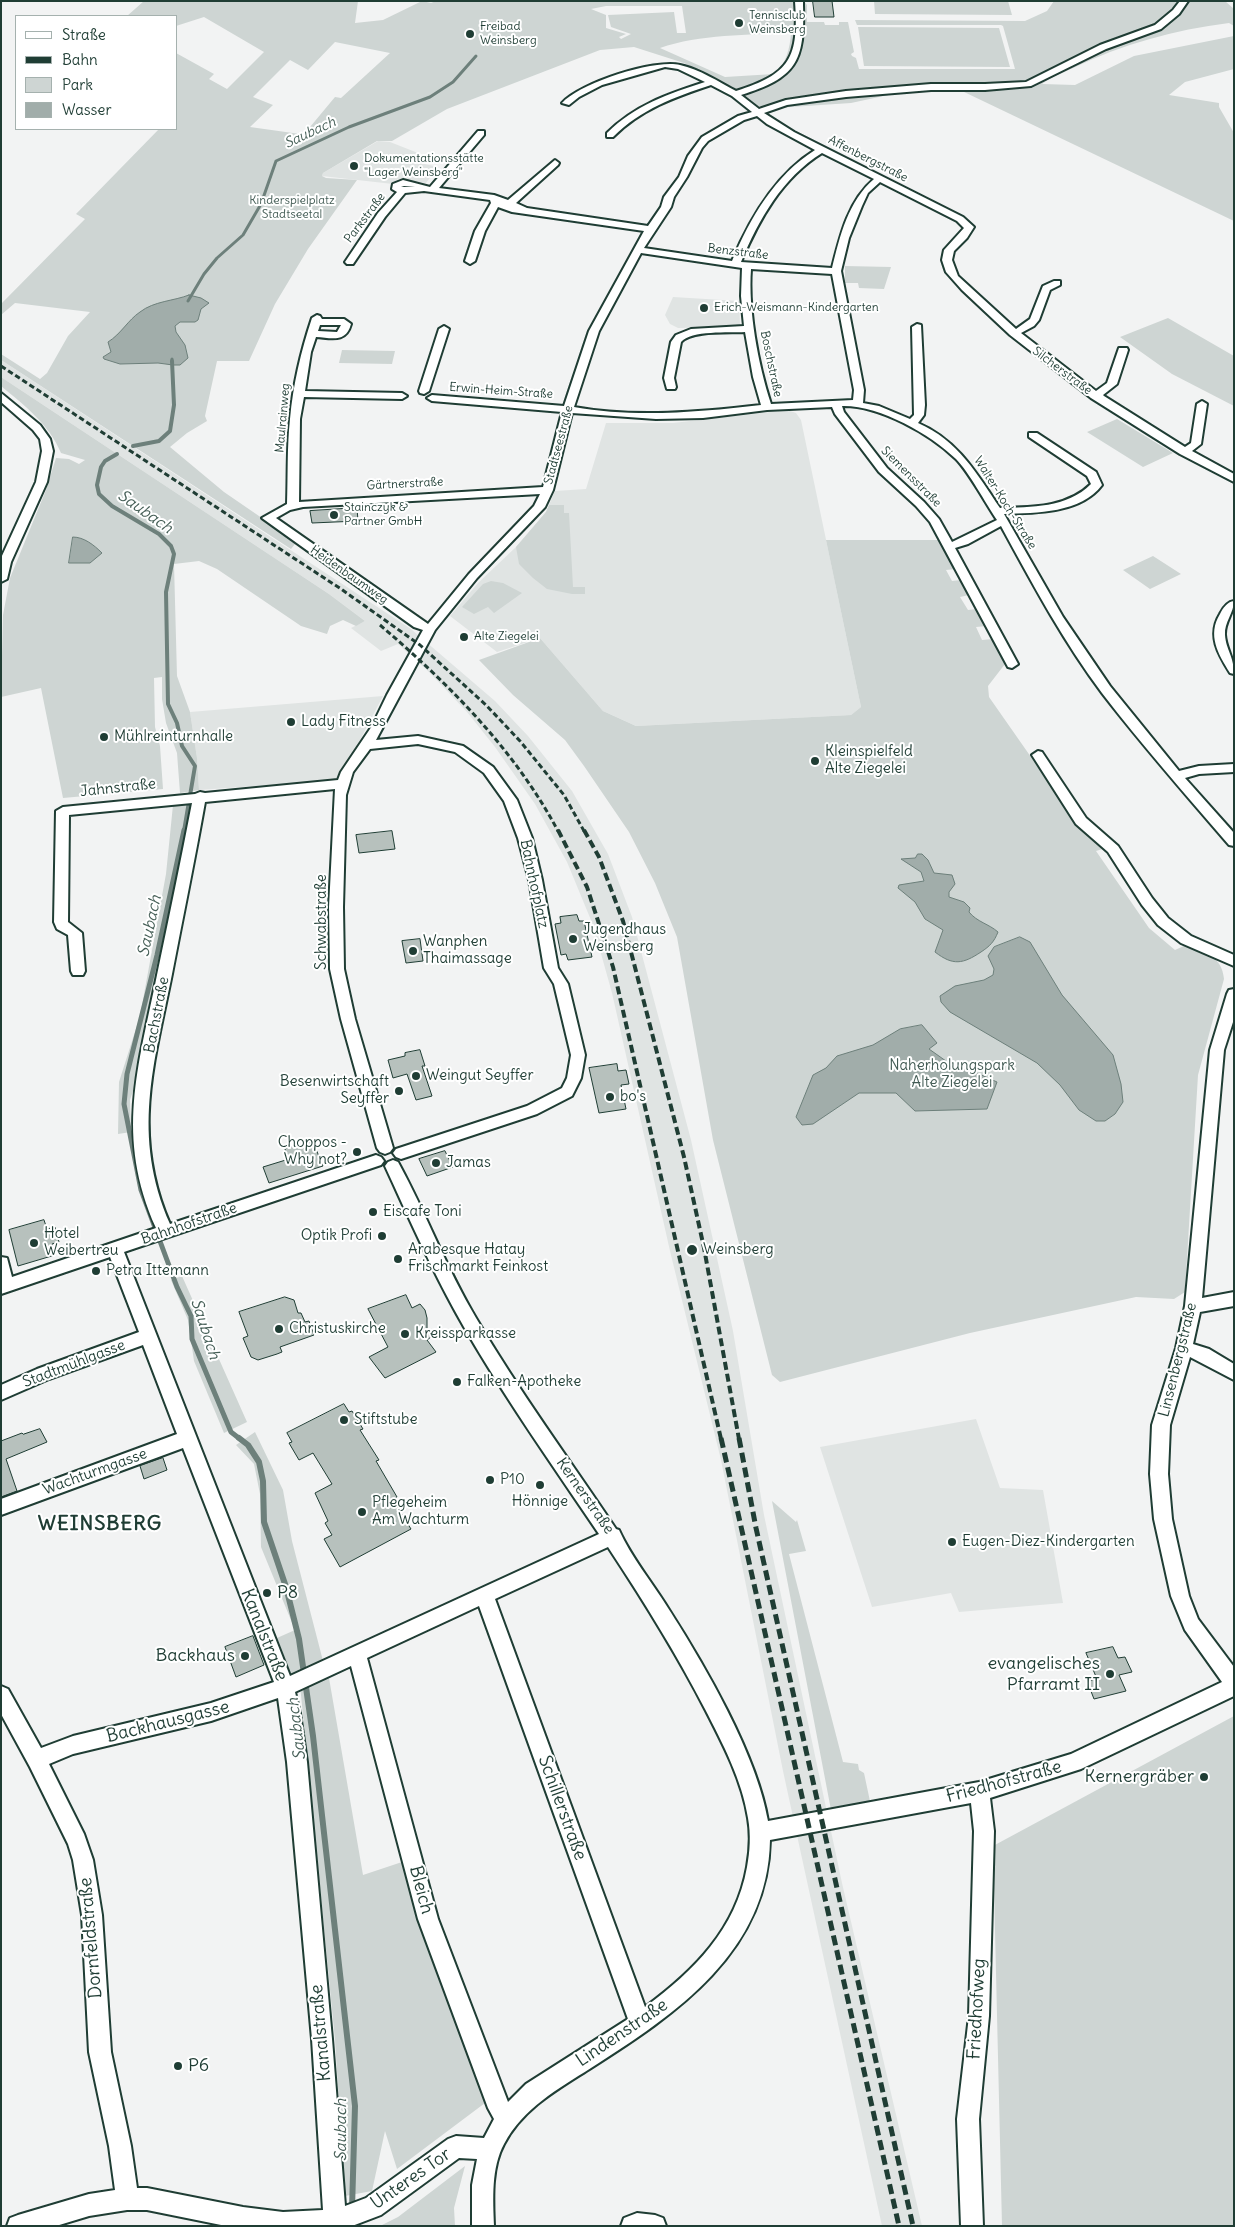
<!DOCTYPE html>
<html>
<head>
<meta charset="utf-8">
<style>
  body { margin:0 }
  #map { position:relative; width:1235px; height:2227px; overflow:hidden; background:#f2f3f3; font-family:Delius,sans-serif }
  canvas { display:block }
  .frame { position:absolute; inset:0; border:2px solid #1f3d34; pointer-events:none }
  .legend { position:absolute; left:15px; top:15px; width:162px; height:115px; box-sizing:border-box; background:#fff; border:1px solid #a5b1ae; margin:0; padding:6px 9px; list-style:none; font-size:15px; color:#1f3d34 }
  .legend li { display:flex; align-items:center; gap:10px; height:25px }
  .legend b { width:25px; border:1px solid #a5b1ae }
</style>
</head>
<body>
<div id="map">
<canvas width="1235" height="2227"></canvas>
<div class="frame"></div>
<ul class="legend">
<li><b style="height:6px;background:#fff"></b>Straße</li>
<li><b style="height:6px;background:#1f3d34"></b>Bahn</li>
<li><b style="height:14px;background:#ced5d3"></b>Park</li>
<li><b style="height:14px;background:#a1adaa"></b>Wasser</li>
</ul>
</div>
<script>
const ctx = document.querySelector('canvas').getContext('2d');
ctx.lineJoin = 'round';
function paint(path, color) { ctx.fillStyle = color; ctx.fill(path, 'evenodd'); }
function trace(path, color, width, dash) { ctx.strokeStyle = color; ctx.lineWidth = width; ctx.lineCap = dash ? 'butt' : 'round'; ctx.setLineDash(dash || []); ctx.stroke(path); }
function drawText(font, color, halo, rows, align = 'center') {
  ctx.font = font + ' Delius,sans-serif'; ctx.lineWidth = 4; ctx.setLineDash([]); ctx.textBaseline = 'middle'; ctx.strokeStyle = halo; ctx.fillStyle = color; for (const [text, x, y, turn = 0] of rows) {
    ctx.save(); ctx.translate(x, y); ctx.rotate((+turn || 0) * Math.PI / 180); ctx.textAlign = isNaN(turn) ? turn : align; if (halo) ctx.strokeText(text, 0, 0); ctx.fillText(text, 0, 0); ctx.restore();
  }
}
paint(new Path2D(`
  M378 141 390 142 418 153 411 161 438 167 426 183 398 179 393 184 322 176 323 173Z
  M673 297 739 301 740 324 735 327 678 328 670 324 665 315Z
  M1 360 411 629 495 701 528 736 572 791 608 854 632 917 691 1140 733 1331 764 1515 842 1883 922 2226H882L783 1771 721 1460 670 1251 612 993 593 925 567 862 535 804 495 747 467 712 430 673 398 644 381 651 351 628 365 621 329 594 1 377Z
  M787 410 796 413 801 420 861 707 851 715 636 726 603 711 540 638 497 652 450 616 478 583 516 547 546 512 555 491 586 489 606 423H673Z
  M383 696 339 780 199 790 197 758 190 712Z
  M976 1419 1000 1488 1043 1490 1063 1603 959 1612 951 1593 872 1607 820 1447Z`), '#e0e4e3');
paint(new Path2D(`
  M144 1H358L355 23 383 20 422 1 431 3 436 1H804L807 5V22H824L825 25H839V22H848L854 52 851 54 852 56 856 58 859 69H1015L1003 26 1001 25H857L855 20 1025 21 1047 11 1054 1H1225L1234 9V26L1229 23C1174 30 1123 44 1073 68 1062 73 1051 77 1042 84L1075 85 1134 56 1234 36V69L1185 82 1169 95 1219 103V107L1234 133V221L962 91 929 89 907 91 851 103 775 108 758 106 743 96 746 94 684 63 634 47 600 50 447 109 392 141H377L323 173 322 176 326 178 357 180 308 249 275 304 249 361H217L205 416 207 421 187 433 170 447 224 492 291 538 295 544 291 549 1 360V354L40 379 47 373 68 336 90 312 15 303 1 315V304L85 219 76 214 159 129H176V53L214 74 209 79 227 89 264 52 204 17 176 26V16H127ZM606 6H682L686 33H677L674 12 608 15 611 27 631 34 621 39 619 37 626 34 606 28V15L591 9ZM791 33C790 48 786 65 774 74L725 77 660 48C700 34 748 35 791 33ZM335 42 390 53 341 98 335 97 305 133 307 135 250 127 273 105 253 97 290 60 308 70Z
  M874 1H1008L1012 15 875 14Z
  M858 27 999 28 1010 67 864 66Z
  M845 266 891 267 884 289 859 288 858 283H845Z
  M1168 318 1234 356V406L1172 374 1120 337Z
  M342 350 395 351 392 364 339 363Z
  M1 377 329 594 365 621 356 626 343 620 330 626 327 634 301 626 217 569 199 561 174 564 177 676 190 712 197 758 199 790 180 793 177 753 166 723 162 699V677L154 678 155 727 160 746 163 789 63 798 41 688 1 697 3 615 10 578 46 490 56 458 69 459 79 464 85 460 61 453C49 424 25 406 1 386Z
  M1117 419 1173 453 1143 467 1087 432Z
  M549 505H564V513H569L573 587H585V594H572L547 589 533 578 519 564 516 547 546 512Z
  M826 540H940L955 569 946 570 952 581 961 580 969 595 960 597 968 610 977 609 987 626 976 627 982 640 993 639 1005 664 988 686 989 697 1082 830 1106 848 1096 851 1149 928 1175 950 1186 945C1205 953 1222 956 1224 979L1198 1075 1185 1292 1174 1299 1136 1297 970 1333 780 1382 772 1375 713 1140 677 937 655 883 629 832 584 766 565 740 513 695 479 660 540 638 603 711 636 726 851 715 861 707Z
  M1153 556 1181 574 1150 589 1123 570Z
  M491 581 503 583 522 593 494 613 488 607 474 614 462 607 483 584Z
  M192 803 141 1066 130 1100 131 1132 118 1134 119 1082 140 1016 166 874 173 805Z
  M182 1276 247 1422 224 1433 194 1361 188 1320 171 1280Z
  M255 1432 283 1490 292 1541 323 1661 291 1674 277 1638 295 1630 261 1547 260 1494 254 1464 236 1445Z
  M772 1501 796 1522 797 1520 806 1551 789 1554 843 1762 858 1764 859 1770 864 1773 871 1806 831 1810Z
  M329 1678 363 1875 402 1862 419 1926 485 2103 397 2169 385 2131 372 2191 345 2196 335 2040 300 1685Z
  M1234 1716V2226H1002L993 1846Z
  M465 2166 454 2208 455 2226H380L398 2217Z`), '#ced5d3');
const water = new Path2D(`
  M189 295 201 298 209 303 201 309 198 320 195 322H180L175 326 176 332 185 345 188 358 180 365H173L158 363 120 364 104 359 103 357 111 352 108 342C121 334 128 320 140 312 154 301 174 301 189 295Z
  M73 537C84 537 94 545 102 553L90 563H69Z
  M918 854H922L928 860 934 873 952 875 955 884 949 892V897L964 902 970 908 969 912C977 922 989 924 998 932 994 942 990 946 981 952 963 964 953 966 935 952L943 930 925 919 915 902 898 888 899 885 924 881 921 872 901 859 915 858Z
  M1020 937 1030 942 1062 995 1113 1055 1121 1084 1123 1102 1115 1114 1105 1121H1096L1079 1110 1060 1085 1037 1063 950 1012 941 1002 940 996 955 986 984 980 993 975 994 969 988 956 994 947Z
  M922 1025 937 1043 929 1049 953 1066 977 1073 997 1082 987 1109 915 1111 896 1093H859L813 1124 802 1125 796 1117 813 1075 826 1068 837 1056 873 1045 900 1029Z`);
paint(water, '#a1adaa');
trace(water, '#6d807b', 1);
trace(new Path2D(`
  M188 301 204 274 217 258 243 235 261 204 276 161 349 127 430 97 453 82 476 56
  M172 359V362`), '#6d807b', 3);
trace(new Path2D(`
  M133 446 159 441 170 431 174 405 172 361
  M117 454 105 461 101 467 97 485 99 494 112 506 159 534 171 546 174 554 166 592 168 704 177 723 182 746 195 766 184 831`), '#6d807b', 4);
trace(new Path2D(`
  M184 830 157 955 127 1074 124 1104 141 1190 177 1287 191 1316 192 1339 231 1432 240 1439`), '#6d807b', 5);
trace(new Path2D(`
  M239 1438 248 1445 259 1462 263 1481 264 1522 286 1587 299 1639 313 1736 355 2106 352 2209`), '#6d807b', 6);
const building = new Path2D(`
  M813 1H832L834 17H815Z
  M357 508 358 521 312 523 310 511Z
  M392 831 395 849 359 853 356 835Z
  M577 915 579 921H584L592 957 568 960 566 954 561 955 555 924 561 923 560 917Z
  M420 939 423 961 406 963 402 941Z
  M420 1050 425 1066H422L432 1096 416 1100 407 1074 393 1078 388 1060 405 1056V1053Z
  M617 1064 618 1071 626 1070 629 1084 621 1085 626 1109 599 1113 589 1068Z
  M313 1142 323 1166 269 1183 263 1167 289 1159 285 1149Z
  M445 1151 453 1167 427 1176 419 1159Z
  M44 1220 47 1229 55 1227 59 1242 52 1244 55 1255 18 1266 9 1230Z
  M406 1295 412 1308 420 1304 425 1310 427 1318V1329L431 1337 427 1340 436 1352 385 1378 369 1357 388 1347 368 1309Z
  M285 1297 294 1300 298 1313H301L305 1322 309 1321 314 1335 280 1347 282 1352 277 1354 258 1360 251 1357 243 1338 248 1336 239 1312Z
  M344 1404 349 1412 352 1411 363 1429 360 1430 379 1460 376 1461 397 1497 392 1499 411 1529 340 1567 324 1539 332 1535 325 1523 328 1521 315 1493 332 1484 313 1453 299 1460 289 1443 292 1442 287 1433Z
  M40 1429 47 1442 6 1459 17 1491 1 1497V1441L22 1433 23 1434Z
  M163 1458 167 1470 144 1479 140 1466Z
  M253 1636 264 1665 236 1677 225 1647Z
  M1113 1647 1118 1658 1125 1657 1132 1672 1119 1675 1126 1691 1094 1699 1087 1681 1097 1679 1086 1653Z`);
paint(building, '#b7c1bd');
trace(building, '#1f3d34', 1);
const street = new Path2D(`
  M795 1H803V5C805 62 796 78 741 95L759 109 786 100 846 91 931 84H985L1026 82 1100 45 1155 25 1173 10 1180 1H1188L1179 14 1161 29 1106 49 1031 86 985 90H931L846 97 787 105 764 113 794 132 963 217 974 227 967 238 954 251 952 260 958 276 1016 329 1030 319 1043 286 1054 281H1060V285L1050 290 1039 320 1034 326 1021 333 1096 391 1107 383 1119 348H1127L1128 350 1117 384 1103 395 1104 396 1185 447 1191 443 1197 404 1202 401 1207 404 1201 444 1192 451 1234 474V482L1180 454 1091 398 1010 335 962 290 946 272 942 260 944 250 964 228 957 221 880 182 868 193 862 206 849 238 841 271 864 390 863 403 879 406 910 419 914 415 912 327 917 324 921 325 925 405 924 415 918 423C958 440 977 474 1000 508 1031 507 1067 508 1091 484L1087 476 1029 437V433H1037L1096 472 1102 485C1081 513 1037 513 1004 514L1063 617 1110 686 1179 771 1199 766 1234 764V772L1199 774 1185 778 1234 833V846L1229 845C1186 795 1142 745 1102 693 1063 641 1032 583 1001 526L968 544 955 548 1018 664 1012 668 1008 667 930 522 916 506 879 472 835 414 832 407 767 410 703 418 656 419 572 413 553 490 545 507 477 578 435 630 376 740 418 736 463 746 493 767 517 800 532 838 542 880 558 968 568 984 585 1055 581 1078 572 1096 537 1114 401 1159 396 1157 393 1153 396 1149 527 1106 562 1088 567 1078 571 1055 554 984 544 968 529 880 518 838 504 801 484 773 455 752 418 744 370 749 353 772 346 795 343 907 344 969 355 1019 393 1148 390 1152 385 1154 380 1152 377 1148 341 1019 330 969 329 907 335 789 205 802C195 859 183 916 172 974 154 1064 131 1135 170 1224L376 1155 381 1157 384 1161 381 1165 124 1252 290 1676 599 1534C553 1466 505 1398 464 1327 434 1275 410 1220 385 1166L388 1162 393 1160 398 1162C426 1213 446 1268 476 1318 519 1391 569 1459 616 1529L619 1530C631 1557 652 1582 668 1608 704 1664 757 1755 768 1821L979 1782 1071 1754 1222 1682 1185 1630 1171 1596 1154 1519 1150 1474 1152 1425 1176 1348 1185 1306 1210 1050 1227 994 1229 990 1234 989V1019L1224 1050 1202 1298 1234 1292V1306L1200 1312 1193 1344 1209 1349 1234 1364V1380L1190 1357 1170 1425 1168 1474 1172 1519 1189 1596 1198 1619 1234 1667V1696L1081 1769 990 1798 994 1831 989 2016 979 2119 983 2226H961L957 2119 969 2016 974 1831 971 1803 770 1840C768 1952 676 2014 591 2068 558 2089 523 2108 504 2144 491 2168 493 2199 494 2226H472V2185L477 2159 459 2158 381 2215 352 2226H226L147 2210H127L89 2216 56 2226H7L10 2218 18 2215 89 2194 115 2190 109 2146 89 2052 82 1915 73 1860 68 1844 30 1767 1 1714V1686L8 1689 41 1748 73 1736 211 1703 274 1682 183 1448 1 1515V1499L177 1434 143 1345 49 1379 1 1400V1385L37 1369 139 1332 110 1257 1 1294V1257L7 1258 12 1277 156 1228C115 1136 138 1068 157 975 169 918 181 860 192 803L69 815 68 922 82 933 85 971 83 975H73L71 971 68 935 57 929 54 922 56 811 63 807 195 794 200 792 205 793 338 780 341 772 372 726 387 695 423 630 414 627 262 518 287 504C288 476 287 447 290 419 293 385 301 351 312 318L317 315 320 316 322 319H344L351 324C346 343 332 338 316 337L311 352 305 391 402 393 407 396 402 399 304 397 300 419 299 502 543 487 562 412 432 401 427 398 432 395 564 406 589 331 644 231 512 212 498 207 485 231 475 261 470 264 465 261 475 231 491 203 490 200 424 191 405 193 385 217 353 264H347L345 262 378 213 397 192 392 189 393 184 403 180 430 187 478 131H484V135L439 188 494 195 508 200 555 160 559 163 558 165 516 203 527 208 648 226 661 207 664 197 679 177 688 156 702 137 738 116 752 112 732 96 711 85C675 97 641 109 613 137H607V133C635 105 668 94 705 82L678 69 665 67 602 85 579 97 569 105 562 103C580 83 654 59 680 65 699 69 719 82 736 91 790 74 799 58 795 1ZM757 116 767 124 815 150C775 175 750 218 732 261L644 248 671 207 674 197 687 177 702 148 708 141 744 120ZM822 153 874 179C848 201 840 236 832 268L741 262C759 219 782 178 822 153ZM404 186 415 187H401ZM641 253 742 268 741 296 744 326 691 329 676 335 671 342 664 378 667 389H675L676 387 674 378 681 342C691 330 729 333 745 332L753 377 761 405C701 412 634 418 574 407L599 331ZM751 269 832 274 854 390 853 400 771 404C758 364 748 310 751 269ZM320 325H341L337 332 318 331ZM842 406C879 405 930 434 956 459 969 472 986 504 997 520L952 542 939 519 924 502 887 468 844 412ZM540 494 534 506 469 574 428 624 276 518 290 510 303 507ZM608 1547C643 1600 676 1653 705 1709 723 1744 742 1780 748 1818 751 1835 750 1851 747 1867 736 1929 694 1971 645 2007L495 1599ZM479 1606 628 2019 526 2084 508 2102 438 1919 367 1658ZM351 1666 418 1919 488 2108 494 2119 484 2138 456 2136 448 2139 366 2198 345 2206 332 2039 307 1762 300 1713 295 1692ZM278 1698 287 1762 312 2039 323 2210 283 2212 243 2207 147 2188H137L131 2146 111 2052 102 1915 93 1860 84 1834 49 1764 73 1754 211 1721Z
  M444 326 449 329 429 391 424 394 420 393 419 391 439 329Z
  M1 393 40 425 50 439 53 451 47 482 11 562 7 579 1 582V558L36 482 42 451 40 439 33 430 1 402Z
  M1234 601C1234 613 1224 622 1225 635 1226 650 1234 656 1234 674L1230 673C1218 654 1207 635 1220 614 1223 608 1227 602 1234 601Z
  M1038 751 1042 752 1086 818 1118 846 1152 898 1168 918 1191 936 1234 955V966L1181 943 1158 925 1142 905 1108 852 1076 824 1032 755Z
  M637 2213 655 2215 663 2218 666 2226H621L624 2218Z`);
trace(street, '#1f3d34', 4);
paint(street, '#fff');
trace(new Path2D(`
  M1 366 341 589 420 645 486 705 520 741 564 795 584 831
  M380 625C449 684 515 750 558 831`), '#1f3d34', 3, [5.5, 3]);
trace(new Path2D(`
  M558 830 587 887 613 967 721 1439
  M584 830 599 857 623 921 684 1157 704 1248 739 1439`), '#1f3d34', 4, [8, 4]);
trace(new Path2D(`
  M721 1438 899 2226
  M739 1438 756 1528 913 2226`), '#1f3d34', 5, [10, 5]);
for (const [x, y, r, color] of [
  [739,23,5,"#1f3d34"],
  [470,34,5,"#1f3d34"],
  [354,166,5,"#1f3d34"],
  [704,308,5,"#1f3d34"],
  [334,515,5,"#1f3d34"],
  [464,637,5,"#1f3d34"],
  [291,722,5,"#1f3d34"],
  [104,737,5,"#1f3d34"],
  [815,761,5,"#1f3d34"],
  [573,939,5,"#1f3d34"],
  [413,951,5,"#1f3d34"],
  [416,1076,5,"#1f3d34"],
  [399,1091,5,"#1f3d34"],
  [610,1097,5,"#1f3d34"],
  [357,1152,5,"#1f3d34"],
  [436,1163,5,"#1f3d34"],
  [373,1212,5,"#1f3d34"],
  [382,1236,5,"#1f3d34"],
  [34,1243,5,"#1f3d34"],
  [692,1250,6,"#1f3d34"],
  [398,1259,5,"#1f3d34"],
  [96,1271,5,"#1f3d34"],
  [279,1329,5,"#1f3d34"],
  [405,1334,5,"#1f3d34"],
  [457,1382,5,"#1f3d34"],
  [344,1420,5,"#1f3d34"],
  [490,1480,5,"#1f3d34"],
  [540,1485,5,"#1f3d34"],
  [362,1512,5,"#1f3d34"],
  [952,1542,5,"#1f3d34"],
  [267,1593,5,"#1f3d34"],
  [245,1656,5,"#1f3d34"],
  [1110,1674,5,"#1f3d34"],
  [1204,1777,5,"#1f3d34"],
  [178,2066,5,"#1f3d34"]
]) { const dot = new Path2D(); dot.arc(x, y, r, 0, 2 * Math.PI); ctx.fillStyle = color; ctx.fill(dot); trace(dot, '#fff', 2); }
drawText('12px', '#1f3d34', '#fff', [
  ["Tennisclub",749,16],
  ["Weinsberg",749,30],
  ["Freibad",480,27],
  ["Weinsberg",480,41],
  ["Dokumentationsstätte",364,159],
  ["\"Lager Weinsberg\"",364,173],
  ["Erich-Weismann-Kindergarten",714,308],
  ["Stainczyk &",344,508],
  ["Partner GmbH",344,522],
  ["Alte Ziegelei",474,637]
], 'left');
drawText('12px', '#1f3d34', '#fff', [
  ["Affenbergstraße",868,159,27],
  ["Parkstraße",365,218,-53],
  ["Benzstraße",738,252,7],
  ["Boschstraße",771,364,78],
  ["Silcherstraße",1062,371,37],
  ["Erwin-Heim-Straße",501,391,4],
  ["Maulrainweg",283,418,-85],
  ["Stadtseestraße",559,445,-75],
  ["Siemensstraße",911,477,45],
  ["Gärtnerstraße",405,484,-3],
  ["Walter-Koch-Straße",1005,503,58],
  ["Heidenbaumweg",349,575,35]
]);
drawText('12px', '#425b54', '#fff', [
  ["Kinderspielplatz",292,201],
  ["Stadtseetal",292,215]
]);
drawText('italic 14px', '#465f57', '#fff', [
  ["Saubach",310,133,-25]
]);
drawText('15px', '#1f3d34', '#fff', [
  ["Lady Fitness",301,722],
  ["Mühlreinturnhalle",114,737],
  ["Kleinspielfeld",825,752],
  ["Alte Ziegelei",825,769],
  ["Jugendhaus",583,930],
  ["Weinsberg",583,947],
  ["Wanphen",423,942],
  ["Thaimassage",423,959],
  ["Weingut Seyffer",426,1076],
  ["Besenwirtschaft",389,1082,"right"],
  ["Seyffer",389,1099,"right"],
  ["bo's",620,1097],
  ["Choppos -",347,1143,"right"],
  ["Why not?",347,1160,"right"],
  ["Jamas",446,1163],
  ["Eiscafe Toni",383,1212],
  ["Hotel",44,1234],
  ["Weibertreu",44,1251],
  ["Optik Profi",372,1236,"right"],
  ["Arabesque Hatay",408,1250],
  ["Frischmarkt Feinkost",408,1267],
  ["Weinsberg",703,1250],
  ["Petra Ittemann",106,1271],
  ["Christuskirche",289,1329],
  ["Kreissparkasse",415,1334],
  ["Falken-Apotheke",467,1382],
  ["Stiftstube",354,1420],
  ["P10",500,1480],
  ["Hönnige",540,1502,"center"],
  ["Pflegeheim",372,1503],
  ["Am Wachturm",372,1520],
  ["Eugen-Diez-Kindergarten",962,1542]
], 'left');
drawText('15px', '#1f3d34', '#fff', [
  ["Jahnstraße",118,788,-6],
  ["Bahnhofplatz",534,884,78],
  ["Schwabstraße",322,922,-90],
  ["Bachstraße",157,1015,-79],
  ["Bahnhofstraße",189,1224,-19],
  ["Linsenbergstraße",1178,1360,-76],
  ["Stadtmühlgasse",74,1364,-21],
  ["Wachturmgasse",95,1472,-20],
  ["Kernerstraße",585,1496,55]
]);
drawText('15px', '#425b54', '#fff', [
  ["Naherholungspark",952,1066],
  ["Alte Ziegelei",952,1083]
]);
drawText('italic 16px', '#465f57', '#fff', [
  ["Saubach",145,512,35],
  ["Saubach",150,926,-78],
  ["Saubach",205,1329,72],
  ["Saubach",297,1729,-97],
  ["Saubach",341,2130,-90]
]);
drawText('18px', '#1f3d34', '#fff', [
  ["P8",277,1593,"left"],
  ["Backhaus",235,1656],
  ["evangelisches",1100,1664],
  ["Pfarramt II",1100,1685],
  ["Kernergräber",1194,1777],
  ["P6",188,2066,"left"]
], 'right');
drawText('18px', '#1f3d34', '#fff', [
  ["Kanalstraße",264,1635,68],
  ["Backhausgasse",168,1722,-14],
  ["Friedhofstraße",1004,1782,-15],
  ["Schillerstraße",562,1808,70],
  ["Bleich",421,1890,75],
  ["Dornfeldstraße",91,1938,-95],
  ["Friedhofweg",977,2009,-87],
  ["Kanalstraße",321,2033,-95],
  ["Lindenstraße",622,2033,-34],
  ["Unteres Tor",411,2179,-35]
]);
ctx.letterSpacing = '1px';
drawText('bold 20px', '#1f3d34', '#fff', [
  ["WEINSBERG",100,1524]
]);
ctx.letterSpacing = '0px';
</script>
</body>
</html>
